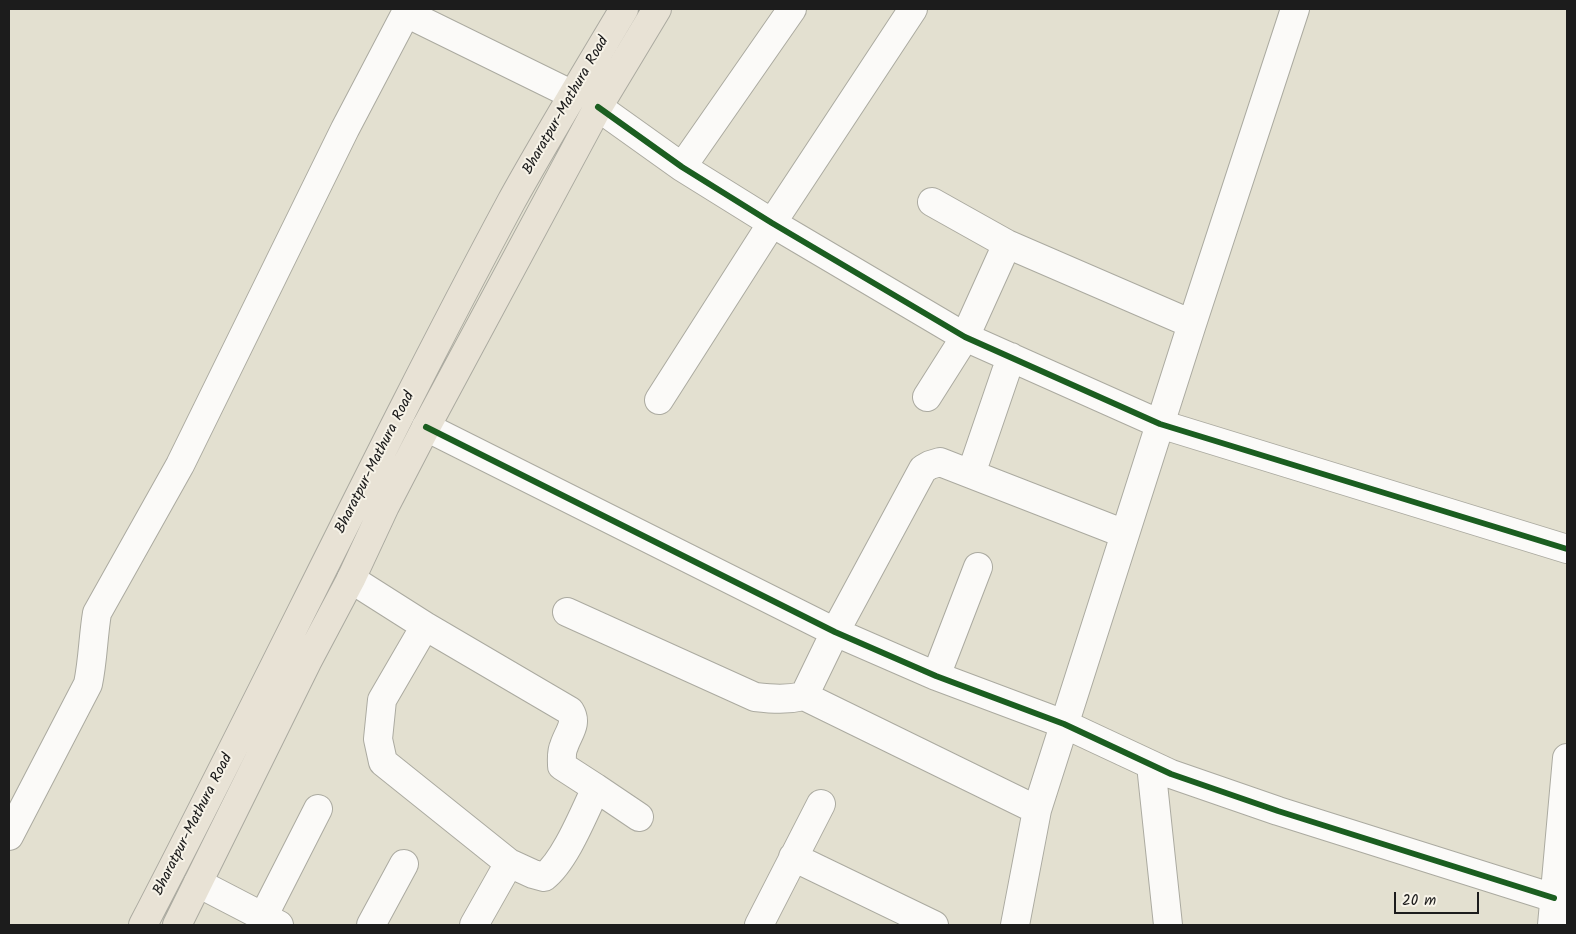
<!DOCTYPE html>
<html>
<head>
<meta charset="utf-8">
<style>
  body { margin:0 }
  #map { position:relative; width:1576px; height:934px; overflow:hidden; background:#e3e0d0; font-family:Kalam,sans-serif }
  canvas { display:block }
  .frame { position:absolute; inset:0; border:10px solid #1c1c1c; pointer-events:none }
  .scale { position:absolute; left:1394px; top:892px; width:85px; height:22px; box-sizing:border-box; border:2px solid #1c1c1c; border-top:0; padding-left:6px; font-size:15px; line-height:18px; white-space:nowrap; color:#1c1c1c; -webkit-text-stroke:4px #f7f3e8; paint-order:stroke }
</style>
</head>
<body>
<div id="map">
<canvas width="1576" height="934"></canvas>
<div class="frame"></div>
<div class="scale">20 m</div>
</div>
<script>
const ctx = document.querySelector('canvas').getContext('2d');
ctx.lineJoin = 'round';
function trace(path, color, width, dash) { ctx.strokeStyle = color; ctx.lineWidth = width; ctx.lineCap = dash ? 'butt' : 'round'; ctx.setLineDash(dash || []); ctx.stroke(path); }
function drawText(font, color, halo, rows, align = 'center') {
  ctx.font = font + ' Kalam,sans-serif'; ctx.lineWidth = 4; ctx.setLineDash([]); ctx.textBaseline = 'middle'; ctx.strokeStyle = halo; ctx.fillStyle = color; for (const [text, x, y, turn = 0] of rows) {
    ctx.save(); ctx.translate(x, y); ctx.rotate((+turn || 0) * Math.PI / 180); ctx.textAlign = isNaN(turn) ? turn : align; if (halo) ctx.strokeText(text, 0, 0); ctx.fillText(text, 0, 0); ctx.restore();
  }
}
const minor = new Path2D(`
  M406 13 573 95
  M598 107 682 167 772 223 965 337 1160 424 1567 549
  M682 167 792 9
  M932 202 1007 244 1192 324
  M927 397 965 337 1007 244
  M659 400 772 223 913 9
  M426 427 835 632 936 676 1064 724 1171 774 1278 811 1554 898
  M971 474 1011 357
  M351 579 425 626 570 711C578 724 568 733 564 746 561 752 562 759 562 766L596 788
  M567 612 755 697C773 699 787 700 804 696L835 632 923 469 930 465 940 462 1125 534
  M425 626 382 700 378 739 383 762 509 863 533 874 544 877C565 861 584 813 596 788L639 817
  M936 676 978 567
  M804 696 1037 810
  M1151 765 1168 925
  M9 836 88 684C93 660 93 637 97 613L180 465 345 129 408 9
  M793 857 934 925
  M198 883 279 925
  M263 917 318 809
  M371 925 404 864
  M474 925 509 863
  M759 925 821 804
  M1015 925 1037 810 1192 324 1295 9
  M1552 925 1567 758`);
const highway = new Path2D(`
  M143 925C268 685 383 440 511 202 547 137 586 73 624 9
  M177 925 307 662 351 579 385 506 426 427 598 107 657 9`);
trace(minor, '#abaaa0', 30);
trace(highway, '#abaaa0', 30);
trace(minor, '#fbfaf8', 28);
trace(highway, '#e8e2d5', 28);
trace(new Path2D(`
  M598 107 682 167 772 223 965 337 1160 424 1567 549
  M426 427 835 632 936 676 1064 724 1171 774 1278 811 1554 898`), '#1b5e20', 6);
drawText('15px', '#1c1c1c', '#f7f3e8', [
  ["Bharatpur-Mathura Road",567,106,-60],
  ["Bharatpur-Mathura Road",376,463,-63],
  ["Bharatpur-Mathura Road",194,825,-63]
]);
</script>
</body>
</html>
